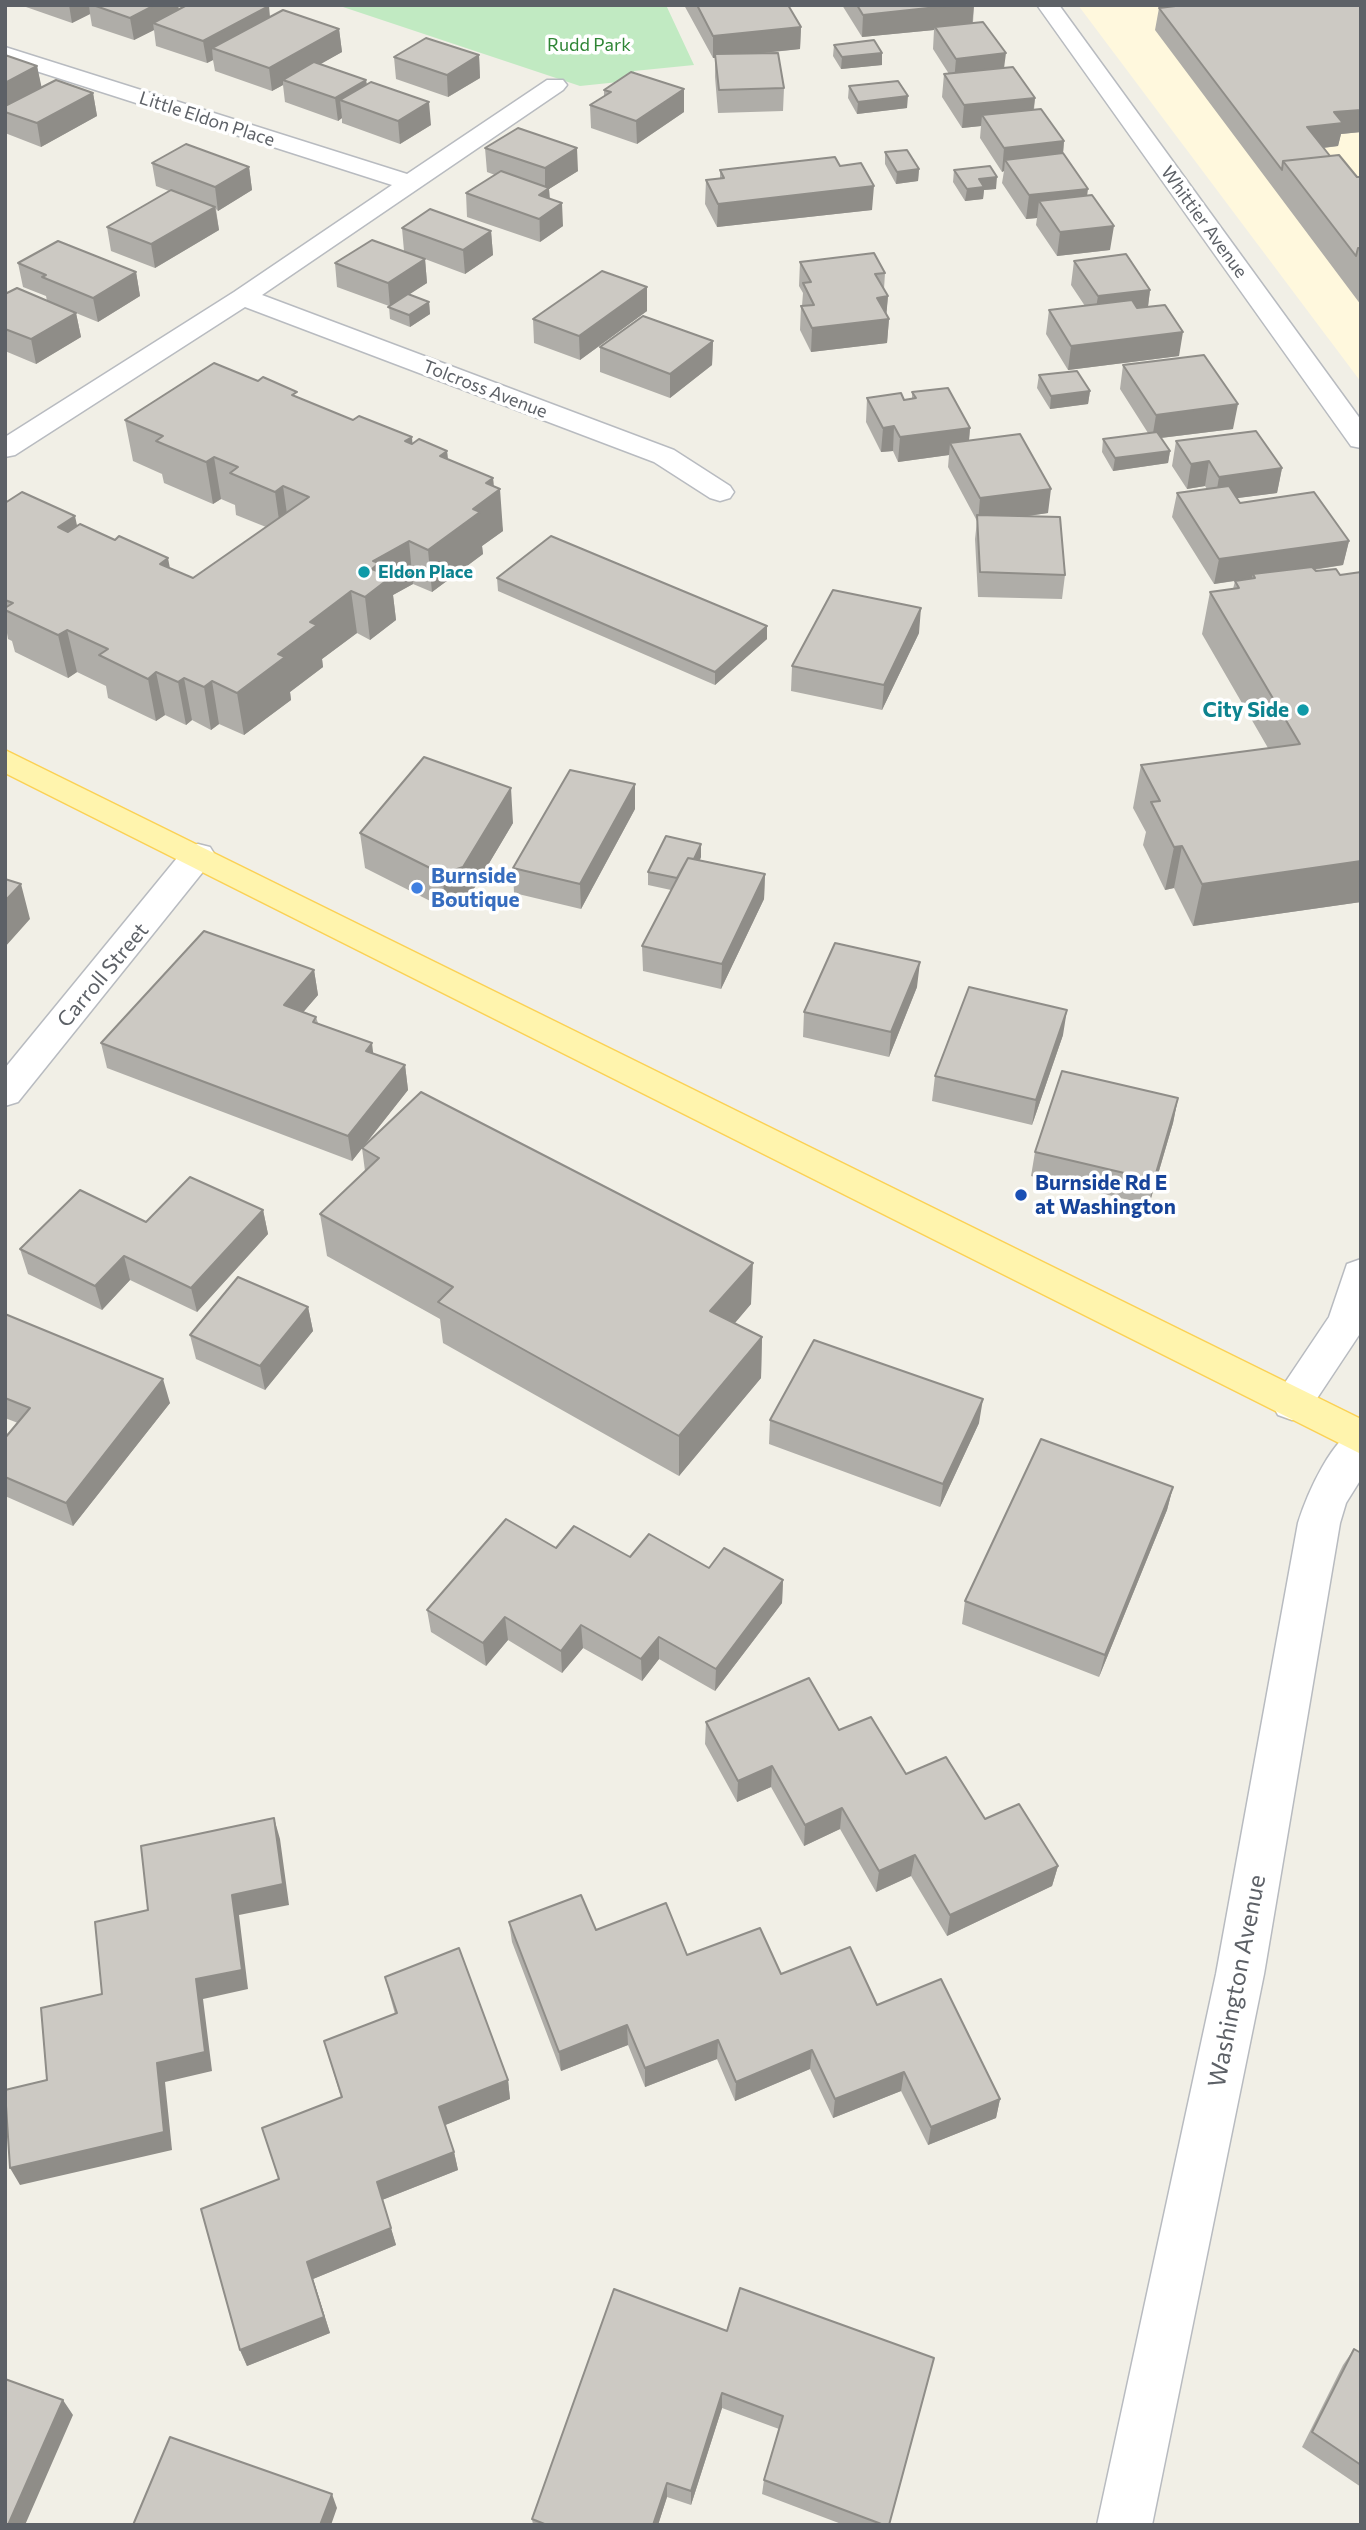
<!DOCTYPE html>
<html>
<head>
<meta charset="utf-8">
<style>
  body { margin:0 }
  #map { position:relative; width:1366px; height:2530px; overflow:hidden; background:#f1efe6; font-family:Commissioner,sans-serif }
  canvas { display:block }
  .frame { position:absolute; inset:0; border:7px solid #5d6167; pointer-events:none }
</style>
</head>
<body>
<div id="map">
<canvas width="1366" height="2530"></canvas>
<div class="frame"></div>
</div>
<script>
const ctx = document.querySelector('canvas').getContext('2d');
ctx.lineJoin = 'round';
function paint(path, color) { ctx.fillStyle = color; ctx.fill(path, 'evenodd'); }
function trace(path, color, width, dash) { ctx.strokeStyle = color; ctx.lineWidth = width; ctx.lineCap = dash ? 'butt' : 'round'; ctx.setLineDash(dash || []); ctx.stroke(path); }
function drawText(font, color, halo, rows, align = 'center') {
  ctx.font = font + ' Commissioner,sans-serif'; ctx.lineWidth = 7; ctx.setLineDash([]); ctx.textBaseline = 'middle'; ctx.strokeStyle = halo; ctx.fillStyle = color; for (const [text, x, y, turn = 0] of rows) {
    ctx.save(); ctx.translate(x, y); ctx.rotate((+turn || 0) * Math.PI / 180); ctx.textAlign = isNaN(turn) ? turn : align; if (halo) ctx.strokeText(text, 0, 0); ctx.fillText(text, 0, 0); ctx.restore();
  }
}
paint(new Path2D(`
  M1078 5H1361V382Z`), '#fff8dd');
paint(new Path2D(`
  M337 5H666L694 65 634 71 638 80 580 86Z`), '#c1eac2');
const minor = new Path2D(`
  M1037 5H1059L1361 420V448L1351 446Z
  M5 47 407 174 547 80H563L567 85 563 90 262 295 674 450 730 486 734 492 730 498 720 501 710 498 654 462 245 307 15 455 5 457V437L234 292 392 185 5 61Z
  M198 844 210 847 215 855 210 863 18 1102 5 1106V1068L186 847Z
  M1361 1259V1332L1306 1415 1292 1420 1278 1415 1272 1404 1278 1393 1329 1317 1347 1264Z
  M1361 1426V1479L1346 1503 1340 1523 1264 1974 1152 2525H1097L1216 1974 1298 1523C1307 1494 1332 1436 1361 1426Z`);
const major = new Path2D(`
  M5 750 1361 1419V1454L5 773Z`);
trace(minor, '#b8bbc0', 3);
trace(major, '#fbd154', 3);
paint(minor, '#fff');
paint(major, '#fff4ad');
paint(new Path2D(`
  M26 5H178L179 10 270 17 339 29 342 52 320 64 366 80 367 85 431 125 400 144 342 123V118L338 121 285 102 283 85 272 91 215 71 213 60 207 63 156 46 154 30 134 40 92 26 90 14 72 23 26 7Z
  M684 5H788L801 27 800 49 764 53 784 88 783 111 718 113 715 77V58H713Z
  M842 5H974L973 23 1004 68 1035 98 1034 110 1064 141 1063 154 1087 196 1110 250 1057 256 1036 225 1037 218 1026 219 1002 183 1004 171 1002 172 980 138 981 126 962 128 942 97 944 74H949L933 49 934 30 862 37Z
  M1361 5V132L1341 134 1338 146 1324 148 1330 156 1357 177H1361V305L1155 30 1159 8Z
  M834 45 882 53V65L841 69 833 56Z
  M5 55 37 66 41 87 93 93 97 116 41 147 5 133Z
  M479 55 480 78 448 97 396 79 394 57Z
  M849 86 907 108 857 114 848 98Z
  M684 89V112L637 144 591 128 590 105 604 96V90Z
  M485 148 578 171 549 189 550 198 563 226 540 242 467 217 466 193 495 175 487 172Z
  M885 152 919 169 918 181 896 184 885 164Z
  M152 163 249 167 252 190 218 211 216 209 219 230 155 268 111 251 107 227 169 191 156 186Z
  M840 166 872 210 717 227 705 204 706 180 720 179V170Z
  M954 170 996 189 984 190 983 199 965 201 953 182Z
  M402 228 491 231 493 255 465 274 425 259 427 283 409 294 429 302 430 314 410 327 390 319 389 306 337 287 335 263 404 251Z
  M1074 261 1150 290 1148 307 1179 356 1068 370 1046 334 1049 310 1085 306 1071 285Z
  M800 262 885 273 884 289 888 296 886 315 889 319 887 343 811 352 800 330 801 306H802L803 293 799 286Z
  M18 263 136 272 140 296 98 322 76 313 81 337 36 364 5 351V294L47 301 46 296 23 287Z
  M647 287V311L580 360 534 343 533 319Z
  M713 341 712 365 670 398 600 372V347Z
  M1123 365 1233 429 1161 438 1170 451 1168 463 1113 471 1102 452 1103 439 1148 433 1120 389Z
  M1039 375 1090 391 1088 404 1050 409 1037 388Z
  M912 392 970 428 969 440 1048 513 1028 516 1065 575 1062 599 978 597 975 539 977 521 948 467 949 455 898 462 893 451 881 452 866 422 867 398 904 400 912 399Z
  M298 398 353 420 412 437V444L447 451 448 459 493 478 494 486 503 531 482 546 483 554 432 592 413 584 393 595 396 620 370 640 357 633 322 659 323 667 290 692 291 700 244 735 219 724 211 730 192 720 186 725 165 715 156 721 108 698 106 686 77 672 68 678 15 652 12 641 8 639 7 633 5 632V503L77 526 193 578 266 527 236 515 235 505 221 499 213 504 164 483 162 474 133 461 125 420Z
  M1176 441 1282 468 1277 493 1237 498 1240 503 1349 541 1343 565 1314 570 1361 902 1193 926 1174 888 1165 890 1143 845 1146 832 1133 808 1141 765 1268 748 1202 634 1210 592 1233 589 1235 581 1214 584 1172 517 1177 493 1207 489 1205 486 1187 489 1172 466Z
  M497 578 767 626V639L715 685 498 591Z
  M919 633 882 710 791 691 792 666Z
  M635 809 581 909 514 893 513 868Z
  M513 823 466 902 446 909 365 868 360 833Z
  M701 844V857L700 860 765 874 764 899 721 989 643 971 642 946 671 890 648 885V872Z
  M314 970 318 995 303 1012 316 1017 318 1023 373 1053 405 1065 408 1090 352 1161 107 1068 101 1043Z
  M917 987 889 1057 803 1037 804 1012Z
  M1063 1035 1032 1125 932 1101 935 1076Z
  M1178 1098 1173 1123 1149 1205 1031 1176 1035 1152Z
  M362 1148 751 1304 735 1323 762 1337 761 1378 679 1476 443 1343 440 1319 327 1256 320 1214 365 1171Z
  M263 1210 268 1234 197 1312 130 1280 102 1310 28 1274 20 1249 146 1222Z
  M308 1307 313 1331 265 1390 196 1359 190 1335Z
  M5 1314 170 1403 73 1526 5 1496V1438L18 1423 5 1418Z
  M770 1420 979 1423 940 1507 769 1444Z
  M1173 1487 1167 1510 1099 1677 962 1624 965 1601Z
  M556 1548 709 1568 783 1580 782 1603 715 1691 659 1659 642 1681 583 1648 562 1673 508 1640 486 1666 431 1632 427 1610Z
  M706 1722 839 1730 906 1774 985 1819 1058 1866 1052 1886 947 1936 911 1876 876 1892 840 1829 804 1846 771 1787 737 1802 705 1744Z
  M509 1922 596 1930 687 1955 781 1974 877 2005 1000 2099 996 2118 928 2145 901 2091 833 2118 810 2069 735 2101 717 2059 645 2087 628 2045 561 2071 512 1942Z
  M385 1977 508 2080 510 2099 445 2125 454 2152 458 2170 382 2200 396 2245 313 2279 330 2333 247 2366 240 2350 279 2179 341 2097 324 2041 395 2014 390 1996Z
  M727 2331 889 2525H844L762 2494 764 2480 779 2429 722 2408 691 2505 667 2497 658 2525H533L532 2519Z
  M1354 2349 1361 2353V2487L1302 2447 1343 2365Z`), '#afada8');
paint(new Path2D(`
  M69 5H89L90 14 72 23Z
  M155 5H178L180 16 153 23 154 30 134 40 130 18Z
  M956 5H974L972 26 935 27 934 30 862 37 863 15Z
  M269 6 271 28 212 48 213 60 207 63 203 41Z
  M801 27 800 49 713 58V36Z
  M339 29 342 52 289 82 283 80V85L272 91 269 68Z
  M882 53V65L841 69 842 57Z
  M1006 53 1003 76 954 81 956 59Z
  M479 55 480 78 448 97 447 75Z
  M37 66 42 89 5 108V83Z
  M366 80 369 103 340 100 342 118 338 121 335 98Z
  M684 89V112L637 144 636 121Z
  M93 93 97 116 41 147 37 123Z
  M908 96 907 108 857 114 858 102Z
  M1035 98 1032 121 982 115 981 126 962 128 964 105Z
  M429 102 431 125 400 144 398 121Z
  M1361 110V132L1341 134 1338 146 1303 150 1307 127 1334 112Z
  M1064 141 1062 165 1005 160 1004 171 1002 172 1004 148Z
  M577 148 578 171 549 189 550 211 562 203 563 226 540 242 539 195 545 190V168Z
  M249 167 252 190 218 211 215 187Z
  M919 169 918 181 896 184 897 172Z
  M997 177 996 189 984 190 983 199 965 201 967 189 979 179Z
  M874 186 872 210 717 227 718 204Z
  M1088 189 1085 212 1039 201 1037 218 1026 219 1029 195Z
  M215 207 219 230 155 268 151 244Z
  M1114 226 1110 250 1057 256 1060 232Z
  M491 231 493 255 465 274 463 250Z
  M425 259 427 283 390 307 388 283Z
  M136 272 140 296 98 322 93 298Z
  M647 287V311L580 360 579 336Z
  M1150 290 1147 314 1094 320 1098 296Z
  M888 296 886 319H889L887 343 811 352 812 328 877 298Z
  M429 302 430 314 410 327 409 315Z
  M76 313 81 337 36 364 31 339Z
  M1183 332 1179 356 1068 370 1071 346Z
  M713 341 712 365 670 398V374Z
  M1090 391 1088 404 1050 409 1051 396Z
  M1238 404 1233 429 1152 439 1156 415Z
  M894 426 893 451 881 452 883 428Z
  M970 428 968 452 950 443 949 455 898 462 900 437Z
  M412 437 415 479 405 441Z
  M447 451 451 493 440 456Z
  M1170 451 1168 463 1113 471 1115 458Z
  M214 457 221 499 213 504 206 462Z
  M1209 461 1205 486 1187 489 1191 464Z
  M1282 468 1277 493 1215 501 1219 477Z
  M493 478 494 493 500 489 503 531 482 546 483 554 432 592 428 550 473 509 486 483Z
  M283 486 289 528 281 534 275 492Z
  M1051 489 1048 513 978 523 980 498Z
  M75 516 84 558 58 527Z
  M409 541 413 584 393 595 396 620 370 640 365 597 373 561Z
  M1349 541 1343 565 1255 578 1253 574 1252 578 1214 584 1219 559Z
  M168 558 176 600 160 564Z
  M351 591 357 633 322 659 323 667 290 692 291 700 244 735 237 693 278 654 310 622Z
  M921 608 919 633 882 710 884 685Z
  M767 626V639L715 685V672Z
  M67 630 77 672 68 678 58 635Z
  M156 672 165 715 156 721 148 679Z
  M184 678 192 720 186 725 178 682Z
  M212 681 219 724 211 730 204 687Z
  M635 784V809L581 909 580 884Z
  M511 788 513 823 466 902 446 909 442 874Z
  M701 844V857L683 893V880Z
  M1182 846 1174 888 1165 890 1174 847Z
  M1361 861V902L1193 926 1202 884Z
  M765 874 764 899 721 989 722 964Z
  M21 884 30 919 5 947V901Z
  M920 962 917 987 889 1057 891 1032Z
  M314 970 318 995 288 1030 284 1005Z
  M1067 1010 1063 1035 1032 1125 1036 1100Z
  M372 1043 375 1068 366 1051Z
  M405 1065 408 1090 352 1161 348 1136Z
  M1178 1098 1173 1123 1149 1205 1154 1180Z
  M263 1210 268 1234 197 1312 191 1288Z
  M124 1256 130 1280 102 1310 95 1286Z
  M753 1263 751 1304 710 1352V1311Z
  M308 1307 313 1331 265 1390 260 1366Z
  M762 1337 761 1378 679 1476V1436Z
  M163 1379 170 1403 73 1526 66 1503Z
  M983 1399 979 1423 940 1507 943 1484Z
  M1173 1487 1167 1510 1099 1677 1105 1655Z
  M783 1580 782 1603 715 1691 716 1669Z
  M505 1617 508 1640 486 1666 483 1643Z
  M581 1625 583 1648 562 1673 561 1651Z
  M659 1637V1659L642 1681 641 1659Z
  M772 1766 771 1787 737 1802 738 1781Z
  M842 1808 840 1829 804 1846 805 1825Z
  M274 1818 280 1839 289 1905 239 1915 248 1989 203 1999 212 2071 165 2082 172 2150 20 2185 10 2168 157 2063 196 1979 232 1895Z
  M915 1855 911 1876 876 1892 879 1871Z
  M1058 1866 1052 1886 947 1936 950 1915Z
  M627 2025 628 2045 561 2071 559 2052Z
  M718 2040 717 2059 645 2087V2068Z
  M812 2050 810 2069 735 2101 736 2082Z
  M904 2072 901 2091 833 2118 835 2099Z
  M508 2080 510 2099 443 2126 439 2107Z
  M1000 2099 996 2118 928 2145 931 2127Z
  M454 2152 458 2170 382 2200 377 2182Z
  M391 2228 396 2245 313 2279 330 2333 247 2366 240 2350 307 2262Z
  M722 2393V2408L691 2505V2491Z
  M63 2400 73 2415 25 2525H8Z
  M667 2483V2497L658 2525H653Z
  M332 2494 337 2508 331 2525H320Z`), '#8f8d88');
const building = new Path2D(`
  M93 5H155L130 18Z
  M187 5H266L269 6 203 41 153 23Z
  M697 5H788L801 27 713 36Z
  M857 5H956L863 15Z
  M1184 5H1361V110L1334 112 1343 123 1307 127 1330 156 1283 161 1282 170 1159 8Z
  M283 10 339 29 269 68 212 48Z
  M983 22 1006 53 956 59 935 27Z
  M426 38 479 55 447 75 394 57Z
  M874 40 882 53 842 57 834 45Z
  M778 53 784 88 719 90 715 54Z
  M5 55 37 66 5 83Z
  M314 62 366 80 335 98 283 80Z
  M1013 67 1035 98 964 105 944 74Z
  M631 72 684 89 636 121 590 105 611 92 604 90Z
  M56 80 93 93 37 123 5 112V106Z
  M898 81 908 96 858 102 849 86Z
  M371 82 429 102 398 121 340 100Z
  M1041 109 1064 141 1004 148 982 115Z
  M518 128 577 148 545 168 485 148Z
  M186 144 249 167 215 187 152 163Z
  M907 150 919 169 897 172 885 152Z
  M1063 153 1088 189 1029 195 1005 160Z
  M1339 155 1357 177H1361V248H1358L1356 256 1283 161Z
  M835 157 840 166 861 163 874 186 718 204 706 180 724 178 720 170Z
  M990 166 997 177 979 179 984 187 967 189 954 170Z
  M501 171 549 188 539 195 562 203 539 219 466 193Z
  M171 190 215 207 151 244 107 227Z
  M1092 195 1114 226 1060 232 1039 201Z
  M430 209 491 231 463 250 402 228Z
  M372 240 425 259 388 283 335 263Z
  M58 241 136 272 93 298 42 277 46 275 18 263Z
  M874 253 885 273 875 274 888 296 877 298 889 319 812 328 801 306 814 305 803 283 811 282 800 262Z
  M1126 254 1150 290 1098 296 1074 261Z
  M602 271 647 287 579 336 533 319Z
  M17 288 76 313 31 339 5 329V294Z
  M408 294 429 302 409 315 388 307Z
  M1132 300 1137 308 1165 305 1183 332 1071 346 1049 310Z
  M643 316 713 341 670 374 600 347Z
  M1204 355 1238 404 1156 415 1123 365Z
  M214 363 258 381 263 377 297 392 292 395 353 420 359 416 412 437 405 441 412 444 419 439 447 451 440 456 493 478 486 483 500 489 473 509 480 512 428 550 409 541 373 561 379 563 372 569 391 577 365 597 351 591 310 622 317 625 278 654 285 657 237 693 212 681 204 687 184 678 178 682 156 672 148 679 99 655 108 649 67 630 58 635 5 610V608L13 603 5 600V503L22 492 75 516 58 527 68 532 80 524 115 540 119 536 168 558 160 564 193 578 309 497 283 486 275 492 230 473 238 467 214 457 206 462 156 441 163 436 125 420Z
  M1077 371 1090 391 1051 396 1039 375Z
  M948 388 970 428 900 437 894 426 883 428 867 398 901 393 904 400 916 398 912 392Z
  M1256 431 1282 468 1219 477 1209 461 1191 464 1176 441Z
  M1157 432 1170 451 1115 458 1103 439Z
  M1020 434 1051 489 980 498 950 443Z
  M1229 486 1240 503 1314 492 1349 541 1219 559 1177 493Z
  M977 515 1060 517 1065 575 980 572Z
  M551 536 767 626 715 672 497 578Z
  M1312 567 1316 571 1336 569 1340 575 1361 572V861L1202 884 1182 846 1174 847 1151 802 1160 801 1141 765 1300 744 1210 592 1239 588 1235 581 1255 578 1253 574Z
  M833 590 921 608 884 685 792 666Z
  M424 757 511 788 463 867 442 874 360 833Z
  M570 770 635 784 580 884 513 868Z
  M666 836 701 844 694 859 688 858 677 878 648 872Z
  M688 858 765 874 722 964 642 946Z
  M5 879 21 884 5 901Z
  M204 931 314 970 284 1005 316 1017 313 1022 372 1043 366 1051 405 1065 348 1136 101 1043Z
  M835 943 920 962 891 1032 804 1012Z
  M969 987 1067 1010 1036 1100 935 1076Z
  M1062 1071 1178 1098 1154 1180 1035 1152Z
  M421 1092 753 1263 710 1311 762 1337 679 1436 438 1302 453 1287 320 1214 379 1158 362 1148Z
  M190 1177 263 1210 191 1288 124 1256 95 1286 20 1249 80 1190 146 1222Z
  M238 1277 308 1307 260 1366 190 1335Z
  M5 1314 163 1379 66 1503 5 1477V1438L30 1408 5 1398Z
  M814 1340 983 1399 943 1484 770 1420Z
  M1041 1439 1173 1487 1105 1655 965 1601Z
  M506 1519 556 1548 574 1526 630 1557 649 1534 709 1568 724 1548 783 1580 716 1669 659 1637 641 1659 581 1625 561 1651 505 1617 483 1643 427 1610Z
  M809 1678 839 1730 871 1717 906 1774 946 1757 985 1819 1019 1804 1058 1866 950 1915 915 1855 879 1871 842 1808 805 1825 772 1766 738 1781 706 1722Z
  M274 1818 283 1884 232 1895 242 1970 196 1979 205 2052 157 2063 164 2132 10 2168 5 2090 47 2080 41 2008 102 1994 95 1922 148 1910 141 1846Z
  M581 1895 596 1930 666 1903 687 1955 760 1928 781 1974 850 1947 877 2005 941 1979 1000 2099 931 2127 904 2072 835 2099 812 2050 736 2082 718 2040 645 2068 627 2025 559 2052 509 1922Z
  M459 1948 508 2080 439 2107 454 2152 377 2182 391 2228 307 2262 324 2317 240 2350 201 2209 279 2179 262 2128 342 2097 324 2041 397 2013 385 1977Z
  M740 2288 934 2358 889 2525H884L764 2480 783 2416 722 2393 691 2491 667 2483 653 2525H547L532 2519 614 2289 727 2331Z
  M1354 2349 1361 2353V2465L1312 2432Z
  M5 2379 63 2400 8 2525H5Z
  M170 2437 332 2494 320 2525H133Z`);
paint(building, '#ccc9c3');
trace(building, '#8f8d88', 2);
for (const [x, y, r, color] of [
  [364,572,7,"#0f9aa8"],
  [1303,710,7,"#0f9aa8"],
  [417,888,7,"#3f7fe0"],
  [1021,1195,7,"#1a4fb4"]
]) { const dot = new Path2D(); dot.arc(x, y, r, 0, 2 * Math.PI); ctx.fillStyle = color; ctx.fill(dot); trace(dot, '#fff', 2.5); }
drawText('18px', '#2f8535', '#fff', [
  ["Rudd Park",589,45]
]);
drawText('18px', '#5d6167', '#fff', [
  ["Little Eldon Place",207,119,18],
  ["Whittier Avenue",1204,222,54],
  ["Tolcross Avenue",485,389,21]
]);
drawText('bold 18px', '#0d838f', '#fff', [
  ["Eldon Place",378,572]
], 'left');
drawText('bold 21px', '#0d838f', '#fff', [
  ["City Side",1289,710]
], 'right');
drawText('bold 21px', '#366cbe', '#fff', [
  ["Burnside",431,876],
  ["Boutique",431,900]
], 'left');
drawText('21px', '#5d6167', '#fff', [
  ["Carroll Street",103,975,-50]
]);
drawText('bold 21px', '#164399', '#fff', [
  ["Burnside Rd E",1035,1183],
  ["at Washington",1035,1207]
], 'left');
drawText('24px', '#5d6167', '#fff', [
  ["Washington Avenue",1237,1981,-79]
]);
</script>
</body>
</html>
